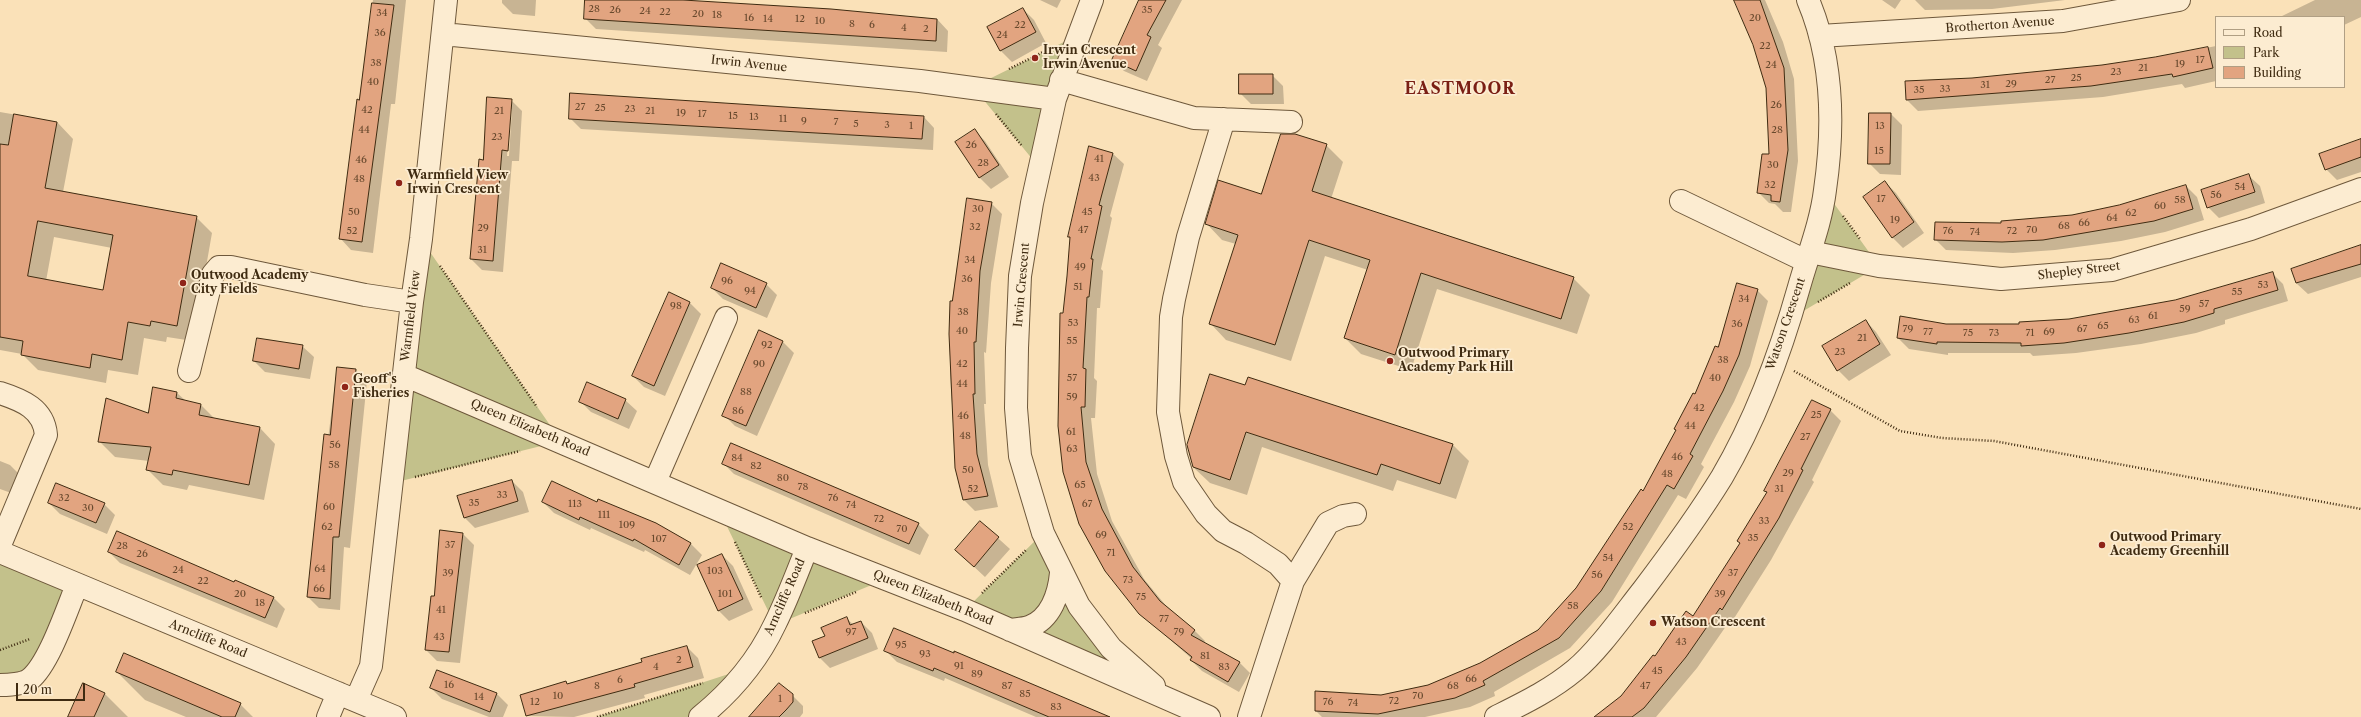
<!DOCTYPE html>
<html>
<head>
<meta charset="utf-8">
<style>
  body { margin:0 }
  #map { position:relative; width:2361px; height:717px; overflow:hidden; background:#fae1b8; font-family:"Libre Caslon Text",serif }
  canvas { display:block }
  .legend { position:absolute; left:2215px; top:16px; width:130px; height:72px; box-sizing:border-box; background:#fcecd1; border:1px solid #b09f84; margin:0; padding:5px 7px; list-style:none; font-size:12px; color:#3f2b11 }
  .legend li { display:flex; align-items:center; gap:8px; height:20px }
  .legend b { width:20px; border:1px solid #b09f84 }
  .scale { position:absolute; left:16px; top:683px; width:69px; height:18px; box-sizing:border-box; border:2px solid #3f2b11; border-top:0; padding-left:5px; font-size:12px; line-height:14px; white-space:nowrap; color:#3f2b11; -webkit-text-stroke:3px #fcecd1; paint-order:stroke }
</style>
</head>
<body>
<div id="map">
<canvas width="2361" height="717"></canvas>
<ul class="legend">
<li><b style="height:5px;background:#fcecd1"></b>Road</li>
<li><b style="height:11px;background:#c3c18b"></b>Park</li>
<li><b style="height:11px;background:#e2a480"></b>Building</li>
</ul>
<div class="scale">20 m</div>
</div>
<script>
const ctx = document.querySelector('canvas').getContext('2d');
ctx.lineJoin = 'round';
function paint(path, color) { ctx.fillStyle = color; ctx.fill(path, 'evenodd'); }
function trace(path, color, width, dash) { ctx.strokeStyle = color; ctx.lineWidth = width; ctx.lineCap = dash ? 'butt' : 'round'; ctx.setLineDash(dash || []); ctx.stroke(path); }
function drawText(font, color, halo, rows, align = 'center') {
  ctx.font = font + ' "Libre Caslon Text",serif'; ctx.lineWidth = 3.5; ctx.setLineDash([]); ctx.textBaseline = 'middle'; ctx.strokeStyle = halo; ctx.fillStyle = color; for (const [text, x, y, turn = 0] of rows) {
    ctx.save(); ctx.translate(x, y); ctx.rotate((+turn || 0) * Math.PI / 180); ctx.textAlign = isNaN(turn) ? turn : align; if (halo) ctx.strokeText(text, 0, 0); ctx.fillText(text, 0, 0); ctx.restore();
  }
}
paint(new Path2D(`
  M1078 35 1038 166 973 87Z
  M1825 191 1879 266 1790 319Z
  M421 239 561 441 393 483Z
  M719 510 886 579 775 625Z
  M1043 533 1061 573 1168 699 965 610Z
  M0 552 77 585 42 665 0 685Z
  M747 668 700 717H597Z`), '#c3c18b');
paint(new Path2D(`
  M373 0H406L395 104H391L373 253 351 250 340 238Z
  M502 0H536L535 16 513 14 502 3Z
  M586 0H670L937 19 948 31 947 52 596 29 585 18Z
  M1040 0H1061L1057 8Z
  M1140 0H1182L1158 45 1162 48 1147 81 1124 71 1113 60Z
  M1735 0H1765L1783 42 1794 79 1798 161 1791 212H1783L1775 204 1769 203 1758 192 1770 156 1767 88 1754 44Z
  M1882 0H1901L1895 9Z
  M1915 0H2065L1992 9 1925 10Z
  M2315 0H2361V17L2344 25V17H2280Z
  M1023 9 1034 20 1046 43 1012 62 1001 51 988 28Z
  M2216 46V81L2185 88 2182 84 2103 97 1918 111 1907 100 1906 82 1972 79 2102 66 2155 58Z
  M1272 75 1283 86 1284 104H1251L1240 93Z
  M511 100 522 111 519 161H512L503 272 482 270 471 259 484 161ZM510 109H512L509 156H507Z
  M0 112 57 122 73 139 63 192 196 217 212 233 193 341 167 337 166 342 144 338 138 375 108 370 106 383 38 370 22 354 0 350ZM54 237 112 248 104 291 46 281Z
  M1891 114 1902 125 1901 175 1880 174 1869 163Z
  M923 116 934 128 933 150 581 129 570 118Z
  M974 130 985 141 1009 177 991 189 980 178 956 143Z
  M2361 140V172L2337 180 2326 169Z
  M1326 145 1343 162 1331 199 1573 278 1590 295 1577 334 1437 289 1411 370 1361 354 1345 338 1368 270 1325 256 1291 361 1226 340 1210 323 1236 244 1222 240 1206 223 1262 196Z
  M1112 153 1124 164 1110 216 1112 218 1101 269 1103 271 1100 308H1097L1094 378 1097 381 1095 418H1091L1097 474 1112 521 1144 579 1167 607 1194 630 1205 641 1204 643 1239 662 1250 673 1239 692 1202 671 1191 660 1192 659 1140 613 1080 523 1064 314 1071 239 1069 237Z
  M2248 175 2260 186 2265 203 2219 218 2208 207Z
  M1885 182 1896 193 1924 233 1903 248 1892 237Z
  M2186 186 2197 197 2204 220 2165 232 2121 241 2055 250 2013 253 1946 250 1935 239 2002 224 2072 216 2119 206Z
  M991 203 1002 214 991 283 986 353 984 352 986 404H984L988 465 998 507 975 511 964 500 956 468 950 374 951 302Z
  M2361 246V277L2308 294 2296 283Z
  M2272 273 2283 284 2288 301 2225 320V324L2196 333 2141 344 2076 353 2033 356 2030 353H1948V355L1909 349 1898 338 1946 325H2020L2069 320 2176 301Z
  M766 284 777 295 767 318 723 299 712 288Z
  M1757 290 1768 301 1750 366 1734 402 1701 464 1704 467 1686 499 1678 495 1612 602 1570 648 1494 692 1495 696 1470 707 1425 717H1322L1316 711 1428 685 1480 664 1538 631 1577 588 1643 492 1719 349Z
  M690 303 701 314 665 396 644 387 633 376Z
  M1866 321 1876 332 1891 355 1849 381 1838 370Z
  M783 342 794 353 757 436 735 426 724 415Z
  M302 346 314 357 310 379 265 372 254 361Z
  M337 368 356 370 367 381 350 548 344 547 340 610 319 608 308 597Z
  M588 384 625 400 637 411 629 429 591 412 580 401Z
  M1246 386 1453 445 1469 461 1456 499 1397 480 1393 491 1262 447 1247 495 1210 483 1193 467Z
  M154 388 177 393 186 401 201 405 215 419 260 428 275 444 264 500 189 485 187 490 163 485 147 469 149 461 115 457 99 441 149 414Z
  M1812 401 1830 410 1841 421 1812 480 1814 482 1771 560 1733 620 1731 619 1697 668 1656 717H1595L1622 696 1693 617 1741 543 1768 493 1765 491Z
  M0 461 10 465 21 476 14 494 0 489Z
  M723 463 918 524 929 535 920 555 734 474Z
  M512 481 523 492 529 512 475 528 464 517Z
  M543 502 598 503 655 524 691 544 702 555 690 575 645 550 644 552 591 528 590 530 554 513Z
  M49 503 104 504 115 515 107 534 60 514Z
  M980 522 1010 549 985 577 956 550Z
  M463 534 474 545 460 663 437 661 426 650 435 597Z
  M109 552 234 584 235 581 274 598 285 609 277 628 120 563Z
  M722 555 733 566 753 610 729 621 718 610Z
  M847 619 854 625 861 622 872 633 878 649 830 668 819 657 826 637Z
  M687 647 698 658 704 678 644 695 645 698 574 717 527 716 566 683 568 685 643 663Z
  M886 651 1107 717H1036L945 678 944 681 897 662Z
  M438 671 497 694 508 705 503 717H489L442 699 431 688Z
  M117 672 240 704 253 717H186L145 700Z
  M84 685 105 694 128 717H69Z
  M792 695 803 706V713L800 717H751Z`), '#0003');
const building = new Path2D(`
  M585 0H683L831 9 937 19 936 41 584 19Z
  M1139 0H1166L1147 35 1151 37 1136 71 1112 60Z
  M1734 0H1760L1784 68 1788 150 1780 202 1771 201V195L1757 193 1762 154H1769L1766 88 1753 45Z
  M372 3 394 5 362 242 339 239 357 99 359 100Z
  M1023 8 1036 32 1000 51 987 27Z
  M2208 47 2213 68 2173 77 2172 74 2091 86 1906 100 1905 81 1972 78 2102 65 2155 57Z
  M1239 74H1273V94H1239Z
  M570 93 924 116 922 139 569 119Z
  M487 97 512 99 508 151 502 150 493 261 470 259 479 159 483 160Z
  M1869 113H1891L1890 164H1868Z
  M14 114 57 122 45 188 197 216 177 326 151 321 150 326 128 322 122 360 92 354 90 368 21 355 23 341 0 337V144L8 145ZM38 221 113 235 103 290 28 276Z
  M975 129 999 165 979 178 955 142Z
  M1281 134H1295L1327 144 1312 191 1574 277 1561 319 1421 273 1395 355 1344 338 1370 260 1309 240 1275 345 1209 324 1238 235 1205 224 1218 180 1261 194Z
  M2361 139V157L2325 170 2319 154Z
  M1089 146 1113 153 1099 205 1102 206 1091 259H1093L1089 297H1087L1083 368 1086 369 1085 407H1081L1086 462 1102 509 1133 567 1160 601 1195 630 1191 635 1240 662 1228 682 1190 660 1192 657 1139 614 1105 571 1079 524 1063 472 1058 426 1060 313H1063L1067 276 1070 237H1068Z
  M2249 174 2255 192 2207 208 2201 190Z
  M1885 181 1914 222 1892 238 1863 197Z
  M2186 185 2193 209 2154 221 2043 240 2002 242 1934 240 1935 222 2001 223V221L2072 215 2119 205Z
  M967 198 992 202 980 271 976 342H974L975 394H973L977 454 988 496 963 500 955 468 949 334 950 301H952Z
  M2361 245V264L2296 283 2291 269Z
  M721 263 767 283 756 308 711 288Z
  M2273 272 2278 290 2214 309V313L2184 322 2129 333 2064 343 2021 346V343L1937 342V344L1897 338 1900 316 1946 324H2019V322L2069 319 2175 300Z
  M1737 283 1758 289 1739 355 1723 391 1690 454 1693 456 1674 489 1667 485 1601 591 1559 638 1483 681 1485 685 1455 698 1378 714 1315 711V691L1381 695 1428 685 1480 663 1538 630 1576 588 1641 489 1643 491 1676 430 1674 429 1693 393 1695 394 1715 346 1718 347Z
  M669 292 690 302 654 386 632 376Z
  M1866 320 1880 344 1837 371 1822 346Z
  M759 330 783 341 746 426 722 416Z
  M257 338 303 345 299 369 253 361Z
  M337 367 356 369 339 537H333L330 599 307 597 324 434 330 435Z
  M1210 374 1245 385 1248 377 1453 444 1440 484 1381 464 1377 475 1246 432 1230 480 1193 467 1187 445Z
  M587 382 626 399 618 419 579 402Z
  M153 387 177 392 176 398 201 404 199 415 260 427 249 485 173 470 172 475 146 470 151 447 98 442 106 398 148 413Z
  M1812 400 1831 409 1801 469 1803 470 1779 518 1722 610 1720 608 1686 657 1644 708 1632 717H1594L1621 696 1653 655 1655 656 1686 611 1693 616 1740 543 1737 541 1767 492 1764 491Z
  M731 443 919 523 909 544 722 464Z
  M512 480 518 501 464 518 457 496Z
  M552 481 597 502 598 499 656 523 691 543 679 565 634 539 633 541 580 517 579 520 542 502Z
  M56 483 105 503 96 523 48 503Z
  M980 521 999 537 974 567 955 550Z
  M440 530 463 533 449 652 425 650 431 596H434Z
  M117 531 234 582 235 580 274 597 265 618 108 552Z
  M722 554 743 599 718 611 697 565Z
  M847 617 850 625 861 621 868 638 819 658 812 641 825 636 821 628Z
  M894 628 954 653V651L1110 717H1049L934 668 933 671 884 651Z
  M687 646 693 667 634 684 635 687 526 716 520 695 566 681 567 684 642 662 641 659Z
  M124 653 241 703 235 717H222L116 672Z
  M437 670 497 693 490 712 430 688Z
  M83 683 105 693 94 717H68Z
  M779 683 793 694V702L786 710 779 717H749Z`);
paint(building, '#e2a480');
trace(building, '#3f2b11', 1);
const minor = new Path2D(`
  M1092 0 1055 99 1032 203 1020 276 1017 348 1016 408 1020 456 1043 533 1079 606 1111 648 1154 686
  M443 34 920 81 1055 99
  M1820 36 2063 21 2179 0
  M1061 80 1194 118 1291 122
  M1224 119 1188 237 1174 299 1171 317 1168 412 1176 456 1184 482 1206 514 1223 531 1246 543 1278 564 1293 581
  M1681 201 1806 261
  M1810 252 1879 266 2001 279 2112 270 2251 229 2361 189
  M189 371 213 274 219 267H231L365 295 412 302
  M404 375 807 548 965 610 1209 717
  M0 393C22 400 44 409 46 435L0 545
  M655 482 726 318
  M0 552 395 717
  M1010 630C1016 629 1023 629 1029 627 1051 619 1059 594 1061 573
  M0 685C8 685 24 684 30 679 49 664 67 609 77 585
  M356 700 371 666 412 302 421 239 446 0
  M328 717 338 693
  M700 717C731 692 758 660 775 624 787 600 797 573 807 548
  M1249 717 1293 581 1328 523 1343 516 1355 514
  M1496 717C1524 703 1551 690 1575 670 1598 651 1624 614 1643 590 1671 553 1698 516 1722 477 1756 419 1781 351 1799 287 1808 255 1821 223 1825 190 1834 128 1833 59 1808 0`);
trace(minor, '#6e583b', 24);
trace(new Path2D(`
  M1009 69 1049 49
  M996 114 1022 146
  M1843 216 1860 239
  M440 266 537 407
  M1818 302 1850 283
  M1794 371 1900 431 1942 438 1994 441 2361 509
  M415 477 520 451
  M735 542 762 599
  M982 593 1026 550
  M805 613 856 592
  M0 650 30 639
  M597 717 703 683`), '#3f2b11', 2.5, [1, 2]);
trace(minor, '#fcecd1', 22);
for (const [x, y, r, color] of [
  [1035,58,4,"#8f2418"],
  [399,183,4,"#8f2418"],
  [183,283,4,"#8f2418"],
  [1390,361,4,"#8f2418"],
  [345,387,4,"#8f2418"],
  [2102,545,4,"#8f2418"],
  [1653,623,4,"#8f2418"]
]) { const dot = new Path2D(); dot.arc(x, y, r, 0, 2 * Math.PI); ctx.fillStyle = color; ctx.fill(dot); trace(dot, '#fcecd1', 1.5); }
drawText('10px', '#68492d', null, [
  ["28",594,9],
  ["26",615,10],
  ["35",1147,10],
  ["24",645,11],
  ["22",665,12],
  ["34",382,13],
  ["20",698,14],
  ["18",717,15],
  ["16",749,18],
  ["20",1755,18],
  ["14",768,19],
  ["12",800,19],
  ["10",820,21],
  ["8",852,24],
  ["6",872,25],
  ["22",1020,25],
  ["4",904,28],
  ["2",926,29],
  ["36",380,33],
  ["24",1002,35],
  ["22",1765,46],
  ["17",2200,60],
  ["38",376,63],
  ["19",2180,64],
  ["24",1771,65],
  ["21",2143,68],
  ["23",2116,72],
  ["25",2076,78],
  ["27",2050,80],
  ["40",373,82],
  ["29",2011,84],
  ["31",1985,85],
  ["33",1945,89],
  ["35",1919,90],
  ["26",1776,105],
  ["27",580,107],
  ["25",600,108],
  ["23",630,109],
  ["42",367,110],
  ["21",499,111],
  ["21",650,111],
  ["19",681,113],
  ["17",702,114],
  ["15",733,116],
  ["13",754,117],
  ["11",783,119],
  ["9",804,121],
  ["7",836,122],
  ["5",856,124],
  ["3",887,125],
  ["1",911,126],
  ["13",1880,126],
  ["44",364,130],
  ["28",1777,130],
  ["23",497,137],
  ["26",971,145],
  ["15",1879,151],
  ["41",1099,159],
  ["46",361,160],
  ["28",983,163],
  ["30",1773,165],
  ["43",1094,178],
  ["48",359,179],
  ["32",1770,185],
  ["54",2240,187],
  ["56",2216,195],
  ["17",1881,199],
  ["58",2180,200],
  ["60",2160,206],
  ["30",978,209],
  ["50",354,212],
  ["45",1087,212],
  ["62",2131,213],
  ["64",2112,218],
  ["19",1895,220],
  ["66",2084,223],
  ["68",2064,226],
  ["32",975,227],
  ["29",483,228],
  ["47",1083,230],
  ["70",2032,230],
  ["52",352,231],
  ["76",1948,231],
  ["72",2012,231],
  ["74",1975,232],
  ["31",482,250],
  ["34",970,260],
  ["49",1080,267],
  ["36",967,279],
  ["96",727,281],
  ["53",2263,285],
  ["51",1078,287],
  ["94",750,291],
  ["55",2237,292],
  ["34",1744,299],
  ["57",2204,304],
  ["98",676,306],
  ["59",2185,309],
  ["38",963,312],
  ["61",2153,316],
  ["63",2134,320],
  ["53",1073,323],
  ["36",1737,324],
  ["65",2103,326],
  ["79",1908,329],
  ["67",2082,329],
  ["40",962,331],
  ["77",1928,332],
  ["69",2049,332],
  ["75",1968,333],
  ["73",1994,333],
  ["71",2030,333],
  ["21",1862,338],
  ["55",1072,341],
  ["92",767,345],
  ["23",1840,352],
  ["38",1723,360],
  ["90",759,364],
  ["42",962,364],
  ["57",1072,378],
  ["40",1715,378],
  ["44",962,384],
  ["88",746,392],
  ["59",1072,397],
  ["42",1699,408],
  ["86",738,411],
  ["25",1816,415],
  ["46",963,416],
  ["44",1690,426],
  ["61",1071,432],
  ["48",965,436],
  ["27",1805,437],
  ["56",335,445],
  ["63",1072,449],
  ["46",1677,457],
  ["84",737,458],
  ["58",334,465],
  ["82",756,466],
  ["50",968,470],
  ["29",1788,473],
  ["48",1667,474],
  ["80",783,478],
  ["65",1080,485],
  ["78",803,487],
  ["52",973,489],
  ["31",1779,489],
  ["33",502,495],
  ["32",64,498],
  ["76",833,498],
  ["35",474,503],
  ["113",575,504],
  ["67",1087,504],
  ["74",851,505],
  ["60",329,507],
  ["30",88,508],
  ["111",604,515],
  ["72",879,519],
  ["33",1764,521],
  ["109",627,525],
  ["62",327,527],
  ["52",1628,527],
  ["70",902,529],
  ["69",1101,535],
  ["35",1753,538],
  ["107",659,539],
  ["37",450,545],
  ["28",122,546],
  ["71",1111,553],
  ["26",142,554],
  ["54",1608,558],
  ["64",320,569],
  ["24",178,570],
  ["103",715,571],
  ["39",448,573],
  ["37",1733,573],
  ["56",1597,575],
  ["73",1128,580],
  ["22",203,581],
  ["66",319,589],
  ["20",240,594],
  ["101",725,594],
  ["39",1720,594],
  ["75",1141,597],
  ["18",260,603],
  ["58",1573,606],
  ["41",441,610],
  ["77",1164,619],
  ["97",851,632],
  ["79",1179,632],
  ["43",439,637],
  ["43",1681,642],
  ["95",901,645],
  ["93",925,654],
  ["81",1205,656],
  ["2",679,660],
  ["91",959,666],
  ["4",656,667],
  ["83",1224,667],
  ["45",1657,671],
  ["89",977,674],
  ["66",1471,679],
  ["6",620,680],
  ["16",449,685],
  ["8",597,686],
  ["87",1007,686],
  ["68",1453,686],
  ["47",1645,686],
  ["85",1025,694],
  ["10",558,696],
  ["70",1418,696],
  ["14",479,697],
  ["1",780,699],
  ["72",1394,701],
  ["12",535,702],
  ["76",1328,702],
  ["74",1353,703],
  ["83",1056,707]
]);
drawText('12px', '#3f2b11', '#fcecd1', [
  ["Brotherton Avenue",2000,25,-4],
  ["Irwin Avenue",749,64,6],
  ["Shepley Street",2079,271,-7],
  ["Irwin Crescent",1022,285,-85],
  ["Warmfield View",411,316,-83],
  ["Watson Crescent",1786,324,-71],
  ["Queen Elizabeth Road",530,428,23],
  ["Arncliffe Road",785,597,-66],
  ["Queen Elizabeth Road",933,598,22],
  ["Arncliffe Road",208,639,22]
]);
drawText('bold 12px', '#3f2b11', '#fcecd1', [
  ["Irwin Crescent",1043,51],
  ["Irwin Avenue",1043,65],
  ["Warmfield View",407,176],
  ["Irwin Crescent",407,190],
  ["Outwood Academy",191,276],
  ["City Fields",191,290],
  ["Outwood Primary",1398,354],
  ["Academy Park Hill",1398,368],
  ["Geoff's",353,380],
  ["Fisheries",353,394],
  ["Outwood Primary",2110,538],
  ["Academy Greenhill",2110,552],
  ["Watson Crescent",1661,623]
], 'left');
ctx.letterSpacing = '1px';
drawText('bold 16px', '#7a1f14', '#fcecd1', [
  ["EASTMOOR",1460,89]
]);
ctx.letterSpacing = '0px';
</script>
</body>
</html>
